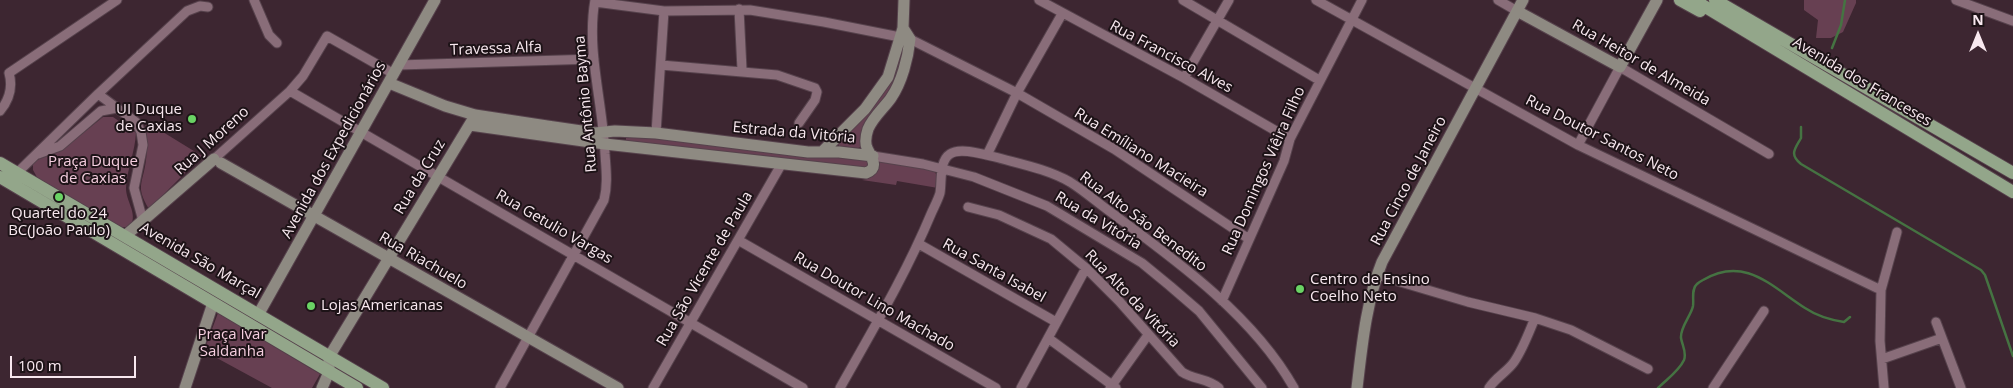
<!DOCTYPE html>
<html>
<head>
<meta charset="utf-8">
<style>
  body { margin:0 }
  #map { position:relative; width:2013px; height:388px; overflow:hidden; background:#3d2631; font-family:"Open Sans",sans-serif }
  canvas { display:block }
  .north { position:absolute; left:1953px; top:10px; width:50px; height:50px; -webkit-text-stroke:4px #1d1317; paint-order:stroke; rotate:0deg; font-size:14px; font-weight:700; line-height:20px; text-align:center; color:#f8e8ef }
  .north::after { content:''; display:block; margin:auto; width:18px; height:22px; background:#f8e8ef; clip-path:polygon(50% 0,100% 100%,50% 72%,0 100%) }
  .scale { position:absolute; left:10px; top:356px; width:126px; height:22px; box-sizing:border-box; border:2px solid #f8e8ef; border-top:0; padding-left:6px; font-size:15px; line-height:18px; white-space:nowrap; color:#f8e8ef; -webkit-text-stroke:4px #1d1317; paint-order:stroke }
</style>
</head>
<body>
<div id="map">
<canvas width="2013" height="388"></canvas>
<div class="north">N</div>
<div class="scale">100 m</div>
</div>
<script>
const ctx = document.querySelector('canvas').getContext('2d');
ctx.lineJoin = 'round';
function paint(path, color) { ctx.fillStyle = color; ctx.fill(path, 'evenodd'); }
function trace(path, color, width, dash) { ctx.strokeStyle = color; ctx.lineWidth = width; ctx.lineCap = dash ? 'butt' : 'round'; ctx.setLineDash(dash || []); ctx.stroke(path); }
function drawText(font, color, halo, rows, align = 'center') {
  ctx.font = font + ' "Open Sans",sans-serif'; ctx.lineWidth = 4; ctx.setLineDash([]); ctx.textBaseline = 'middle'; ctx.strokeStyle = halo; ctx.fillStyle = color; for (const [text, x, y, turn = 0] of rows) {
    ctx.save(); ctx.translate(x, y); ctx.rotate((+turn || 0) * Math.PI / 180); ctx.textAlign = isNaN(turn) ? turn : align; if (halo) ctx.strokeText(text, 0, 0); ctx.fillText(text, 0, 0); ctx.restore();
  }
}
paint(new Path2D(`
  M1804 0H1856V3L1843 32 1831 38H1816L1818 20 1804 10Z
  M906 42 892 86 861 147 858 148 839 146 838 144 870 110 901 44Z
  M103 117H113L136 133C135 152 127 169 126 188 126 201 136 211 132 223L127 227H118L38 179 33 170V164L37 160 62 150Z
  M145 121 202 156 149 209C135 186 143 184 146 160 148 147 147 134 145 121Z
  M629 135 860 156 869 162 868 169 626 142V138Z
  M880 160 930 169C939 173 938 179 938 188L897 181 896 185 862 180C877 178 875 171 880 160Z
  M218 313 320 374 312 388H272L204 351Z`), '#674052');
trace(new Path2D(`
  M1832 48 1841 25 1845 0
  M1801 127V138C1795 149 1789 154 1801 164L1981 270 1985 275 2013 356
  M1658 388C1667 379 1679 371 1684 360 1687 352 1682 345 1681 338 1680 327 1691 316 1693 306 1694 299 1691 289 1697 284 1699 282 1701 281 1703 280 1745 255 1772 287 1805 308 1817 316 1831 320 1844 322L1850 317`), '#457342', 2.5);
const street = new Path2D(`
  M254 0 269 35 277 43
  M1039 0 1184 78 1290 139
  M1183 0 1319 80
  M1316 0 1578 145 1881 290
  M1498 0 1517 11
  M1956 0 2013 21
  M595 2 664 11 750 10 824 22 910 39 1017 93 1114 149 1249 239
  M739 9 742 70
  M399 65 594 59
  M661 65 777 75 815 88 817 92 815 100 799 123
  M1184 78 1229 0
  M290 91 803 388
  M98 94 136 122 141 132 143 145 134 188 143 221
  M0 111C9 100 13 87 9 73L117 0
  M656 133 664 11
  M1578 145 1620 67 1769 154
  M38 154 60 146 101 111 117 108
  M987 155 1017 93 1062 14
  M873 156 923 164 974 177 1047 206 1142 263 1170 286 1199 311 1262 388
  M218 161 214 159 290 91 303 76 327 36 394 74
  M17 173 98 94 187 11 200 6 208 7
  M968 207 999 215 1051 239 1086 268 1119 301 1182 372C1194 380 1208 378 1219 388
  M738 240 996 388
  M919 244 1056 322
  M1377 275 1468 302 1535 318 1571 330 1648 369
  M1222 301 1284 161 1290 139 1362 0
  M1936 322 1961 388
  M1048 338 1116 388
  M1882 359 1942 338
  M500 388 604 200C608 184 606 169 605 154 603 103 586 50 595 0
  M653 388 781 165
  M840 388C872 331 906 274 931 214 934 207 938 200 940 193 942 181 939 161 950 154 960 147 983 154 995 157 1020 164 1047 169 1070 182 1086 192 1100 205 1116 216 1180 263 1255 318 1294 388
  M1021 388 1086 268
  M1110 388 1148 335
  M1489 388C1496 377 1507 372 1514 362 1523 349 1529 332 1535 318
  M1713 388 1764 311
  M1884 388 1880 341 1881 290 1897 232`);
const secondary = new Path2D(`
  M1517 11 1620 67 1657 0
  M389 83 445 106 475 115 547 126 595 133 615 131 656 133 808 152H839L873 156
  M470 125 605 144 866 173C880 168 871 157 867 148 865 143 866 135 868 129 873 117 884 108 891 98 902 82 908 58 910 39L903 28
  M823 151 865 109 888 77 903 28 904 0
  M221 163 618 388
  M125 236 214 159
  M258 315 435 0
  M185 388 213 303
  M322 388 329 372V357L473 119
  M1357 388C1362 346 1366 302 1382 262L1523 0`);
const primary = new Path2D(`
  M1680 0 1700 11
  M1694 0 2013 192
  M1715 0 2013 173
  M0 163 383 388
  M0 177 357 388`);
trace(street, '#56424c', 11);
trace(secondary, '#56424c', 13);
trace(primary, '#56424c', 14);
trace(street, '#896d79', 9);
trace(secondary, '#8e8a82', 11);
trace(primary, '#93a68a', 12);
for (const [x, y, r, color] of [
  [192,119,5,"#6ad364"],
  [59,197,5,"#6ad364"],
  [1300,289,5,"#6ad364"],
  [311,306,5,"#6ad364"]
]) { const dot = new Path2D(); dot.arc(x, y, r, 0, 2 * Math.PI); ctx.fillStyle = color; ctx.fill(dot); trace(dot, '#1d1317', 2); }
drawText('15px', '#f8e8ef', '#1d1317', [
  ["Travessa Alfa",496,49,-2],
  ["Rua Francisco Alves",1171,57,28],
  ["Rua Heitor de Almeida",1641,63,30],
  ["Avenida dos Franceses",1862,82,31],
  ["Rua Antônio Bayma",586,104,-95],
  ["Estrada da Vitória",794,133,5],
  ["Rua Doutor Santos Neto",1602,138,27],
  ["Rua J Moreno",212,141,-42],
  ["Avenida dos Expedicionários",334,150,-61],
  ["Rua Emíliano Macieira",1141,153,32],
  ["Rua Domingos Viêira Filho",1264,171,-66],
  ["Rua da Cruz",420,177,-59],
  ["Rua Cinco de Janeiro",1409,181,-62],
  ["Rua da Vitória",1098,221,31],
  ["Rua Alto São Benedito",1143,222,37],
  ["Rua Getulio Vargas",554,227,30],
  ["Avenida São Marçal",200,261,30],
  ["Rua Riachuelo",423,261,30],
  ["Rua São Vicente de Paula",705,269,-60],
  ["Rua Santa Isabel",994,271,29],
  ["Rua Alto da Vitória",1132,299,46],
  ["Rua Doutor Lino Machado",874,302,30]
]);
drawText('15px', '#f8e8ef', '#1d1317', [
  ["UI Duque",182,110,"right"],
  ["de Caxias",182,127,"right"],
  ["Quartel do 24",59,214,"center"],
  ["BC(João Paulo)",59,231,"center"],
  ["Centro de Ensino",1310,280],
  ["Coelho Neto",1310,297],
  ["Lojas Americanas",321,306]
], 'left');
drawText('15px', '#f5cedf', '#1d1317', [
  ["Praça Duque",93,162],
  ["de Caxias",93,179],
  ["Praça Ivar",232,335],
  ["Saldanha",232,352]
]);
</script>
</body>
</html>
